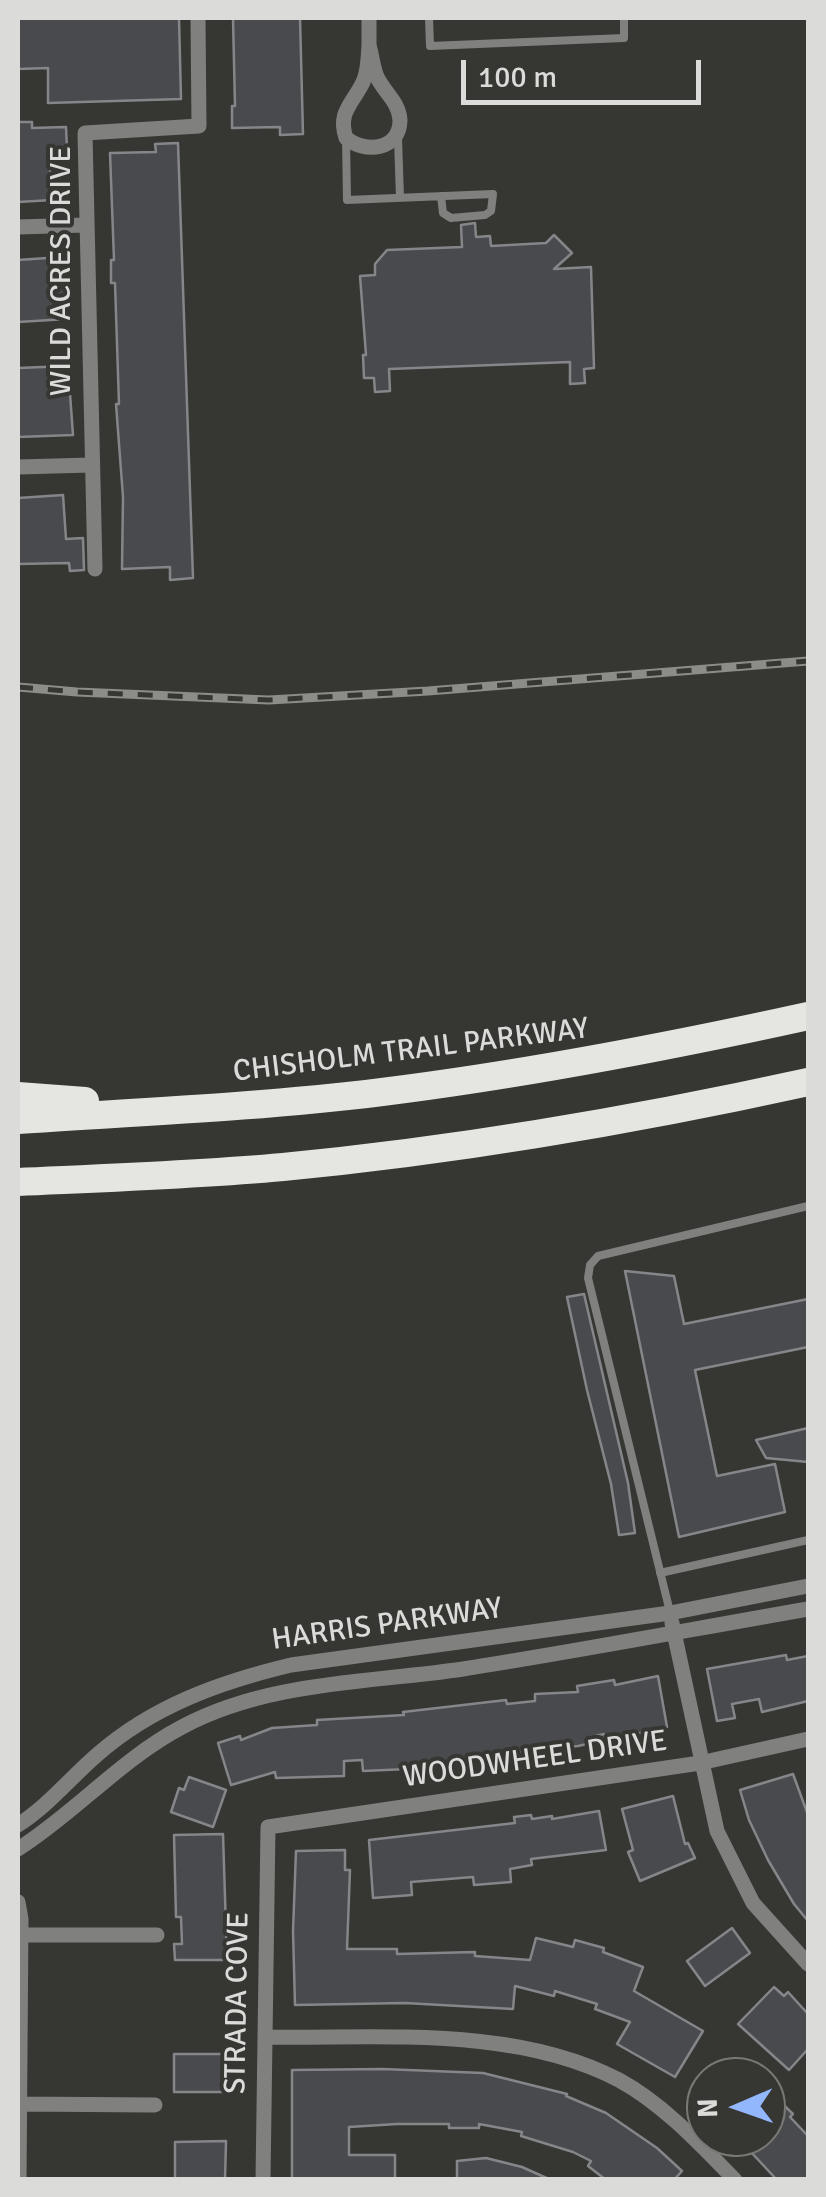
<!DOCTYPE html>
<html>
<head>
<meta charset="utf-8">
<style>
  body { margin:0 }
  #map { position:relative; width:826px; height:2197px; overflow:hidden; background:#363733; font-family:Signika,sans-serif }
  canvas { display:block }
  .frame { position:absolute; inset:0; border:20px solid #dbdbd9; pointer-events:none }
  .north { position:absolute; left:686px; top:2057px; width:100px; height:100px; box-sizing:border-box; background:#363733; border:2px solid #787975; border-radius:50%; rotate:268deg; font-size:28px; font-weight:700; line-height:40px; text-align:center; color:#dbdbd9 }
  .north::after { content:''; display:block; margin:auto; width:35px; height:45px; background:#93b7fd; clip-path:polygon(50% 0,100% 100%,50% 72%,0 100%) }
  .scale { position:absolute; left:461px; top:60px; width:240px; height:45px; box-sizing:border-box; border:5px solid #dbdbd9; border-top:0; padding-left:12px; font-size:30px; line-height:35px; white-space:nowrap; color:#dbdbd9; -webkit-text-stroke:8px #363733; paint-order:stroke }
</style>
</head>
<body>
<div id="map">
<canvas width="826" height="2197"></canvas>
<div class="frame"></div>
<div class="north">N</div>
<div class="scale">100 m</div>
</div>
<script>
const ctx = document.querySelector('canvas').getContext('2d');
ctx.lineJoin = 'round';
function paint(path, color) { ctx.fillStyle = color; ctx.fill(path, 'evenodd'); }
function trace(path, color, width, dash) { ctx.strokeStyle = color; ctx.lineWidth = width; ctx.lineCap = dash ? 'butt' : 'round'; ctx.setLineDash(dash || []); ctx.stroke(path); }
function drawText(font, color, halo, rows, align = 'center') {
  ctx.font = font + ' Signika,sans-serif'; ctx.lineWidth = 8; ctx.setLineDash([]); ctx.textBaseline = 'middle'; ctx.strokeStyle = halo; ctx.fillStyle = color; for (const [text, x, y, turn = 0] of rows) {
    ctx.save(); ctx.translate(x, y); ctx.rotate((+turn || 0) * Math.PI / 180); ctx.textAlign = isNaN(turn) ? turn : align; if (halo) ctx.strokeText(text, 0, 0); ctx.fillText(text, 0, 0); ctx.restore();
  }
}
const building = new Path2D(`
  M18 18H179L181 99 48 103V68L18 69Z
  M233 18H300L303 134 280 135V127L232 128V106H235Z
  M18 122H32V128L66 127 67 149 49 150 52 200 18 202Z
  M178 143 193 578 170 580V567L122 569 123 497 116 404H119L115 283H111V260H114L110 153 156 152 155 144Z
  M475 223 476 237 490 236 491 246 546 243 554 235 572 253 554 269 591 267 594 368 584 369 585 383 570 384V362L389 369 390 391 375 392 374 378H364L363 355H366L360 276 375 275V264L387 250 462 247 461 225Z
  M62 257 67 319 18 322V260Z
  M68 366 73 435 18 437V368Z
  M63 495 66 539 83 538 84 570 70 571 69 563 18 564V498Z
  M625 1271 674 1276 684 1324 808 1299V1347L695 1370 717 1476 775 1464 785 1512 679 1537Z
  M584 1294 628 1483 635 1533 619 1535 611 1484 587 1390 567 1297Z
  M808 1428V1462L766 1458 756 1440Z
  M786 1655 787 1660 808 1656V1701L762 1712 759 1699 732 1704 735 1718 717 1721 707 1669Z
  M658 1676 667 1727 605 1741 604 1734 586 1738 587 1744 578 1746 491 1755V1759L408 1769 363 1771 362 1760 344 1761V1776L276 1778 275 1772 231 1785 218 1743 240 1736 241 1740 272 1728 317 1725V1720L404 1715 403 1712 506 1700 507 1704 535 1701V1694L578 1692 577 1686 614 1680 615 1685Z
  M793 1774 808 1815V1921L794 1904 768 1860 749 1820 740 1790Z
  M189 1777 226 1790 213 1827 171 1812 179 1788 184 1790Z
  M673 1796 685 1844 688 1843 695 1858 640 1881 628 1852 633 1850 622 1809Z
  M599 1811 606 1850 531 1859 532 1865 510 1869 511 1882 474 1885 473 1877 411 1882 412 1895 373 1898 369 1840 515 1823 514 1817 531 1815 532 1819 552 1816V1819Z
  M223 1834 227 1960H175L174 1944H182L181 1917H176L174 1835Z
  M345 1850V1870H350L347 1949H397V1954L475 1952V1956L530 1960 536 1938 573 1947 575 1940 604 1948 603 1952 643 1967 634 1991 703 2031 675 2077 617 2044 630 2022 595 2009 597 2004 555 1991 554 1996 515 1986 513 2009 405 2003 295 2005 293 1931 296 1851Z
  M732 1928 750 1953 705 1986 687 1961Z
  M774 1987 784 1996 788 1992 808 2014V2049L789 2070 738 2024Z
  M174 2054H226L227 2092H174Z
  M383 2069 483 2073 567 2094 566 2096 606 2113 657 2148 682 2171 674 2180H606L588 2166 591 2161 573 2152 521 2136 522 2132 479 2124V2128H449V2124H397L349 2127V2155H395V2180H292V2070Z
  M766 2088 793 2114 790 2117 808 2136V2180H777L737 2137H766Z
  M226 2141 225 2180H175V2142Z
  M486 2158 522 2167 551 2180H457V2161Z`);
paint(building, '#484a4d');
trace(building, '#848689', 2.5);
trace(new Path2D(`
  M429 18 430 46 624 38V18
  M346 138 347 200 493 194 491 211 485 215 451 218 443 213 441 196
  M398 138 400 198
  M660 1573 808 1540
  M670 1612 588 1278 590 1265 598 1256 808 1206`), '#80807e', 8);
trace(new Path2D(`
  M369 18V45
  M369 45C372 56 373 67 377 77 384 92 399 102 400 120 400 150 365 154 346 138 338 114 350 106 361 86 368 74 368 59 369 45Z
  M18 227 85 225
  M18 467 91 465
  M95 569 85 133 199 126 198 18
  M672 1623 717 1831 753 1903 808 1964
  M18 1825C49 1805 70 1778 98 1754 153 1706 220 1682 291 1665L670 1613 808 1586
  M18 1849C75 1813 121 1759 182 1727 268 1681 369 1683 463 1669 579 1651 693 1629 808 1609
  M18 1902 21 1919 19 2180
  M21 1935H157
  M265 2037C380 2039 514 2025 619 2080 663 2104 700 2144 735 2180
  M19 2104 155 2105
  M263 2180 268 1827 700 1763 808 1739`), '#80807e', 15);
trace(new Path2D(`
  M18 1096 85 1101
  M18 1120C139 1112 261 1107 382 1092 526 1074 667 1047 808 1016
  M18 1182C106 1178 195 1175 283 1167 460 1150 635 1120 808 1082`), '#e5e5e1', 28);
const rail = new Path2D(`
  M18 687 77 692 269 700 428 691 808 661`);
trace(rail, '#8c8c89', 9);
trace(rail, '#363733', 5, [15]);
drawText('30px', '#dbdbd9', '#363733', [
  ["WILD ACRES DRIVE",62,271,-90],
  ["CHISHOLM TRAIL PARKWAY",411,1051,-7],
  ["HARRIS PARKWAY",387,1625,-8],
  ["WOODWHEEL DRIVE",535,1760,-8],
  ["STRADA COVE",238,2003,-89]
]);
</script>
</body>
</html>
